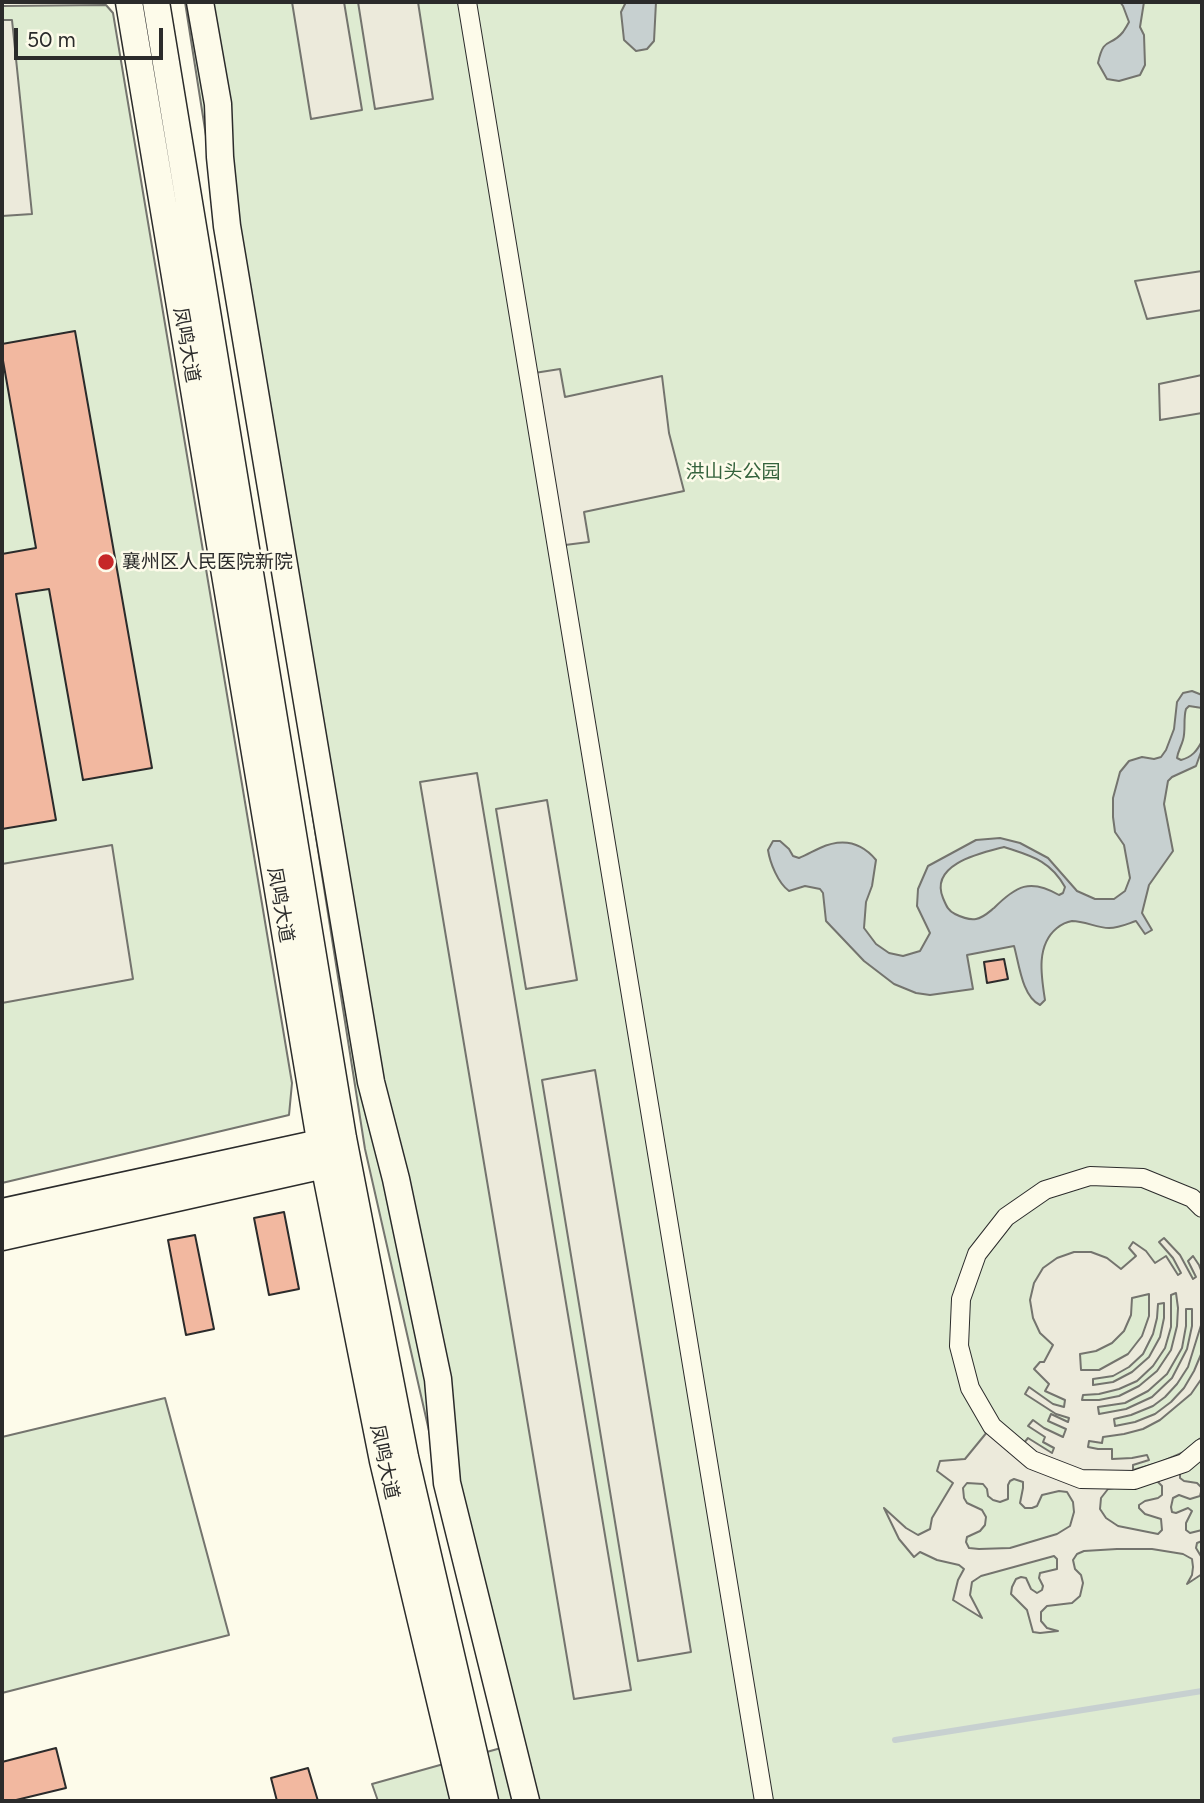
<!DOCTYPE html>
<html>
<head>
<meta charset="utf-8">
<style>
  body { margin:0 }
  #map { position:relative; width:1204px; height:1803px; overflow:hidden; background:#fdfbea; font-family:Figtree,sans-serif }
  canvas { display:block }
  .frame { position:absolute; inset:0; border:4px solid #2b2b2b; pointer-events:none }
  .scale { position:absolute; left:14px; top:28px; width:149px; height:32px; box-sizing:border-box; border:4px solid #2b2b2b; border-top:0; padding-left:9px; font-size:21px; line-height:24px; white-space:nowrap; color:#2b2b2b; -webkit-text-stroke:5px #fdfbea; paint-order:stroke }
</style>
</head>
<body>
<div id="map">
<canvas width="1204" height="1803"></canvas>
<div class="frame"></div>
<div class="scale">50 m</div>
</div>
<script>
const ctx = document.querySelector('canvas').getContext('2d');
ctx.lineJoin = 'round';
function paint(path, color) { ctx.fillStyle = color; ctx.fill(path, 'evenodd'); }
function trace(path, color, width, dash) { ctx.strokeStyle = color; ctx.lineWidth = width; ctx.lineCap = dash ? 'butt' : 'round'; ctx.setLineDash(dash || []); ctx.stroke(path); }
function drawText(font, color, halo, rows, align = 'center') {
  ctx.font = font + ' Figtree,"Noto Sans SC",sans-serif'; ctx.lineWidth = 5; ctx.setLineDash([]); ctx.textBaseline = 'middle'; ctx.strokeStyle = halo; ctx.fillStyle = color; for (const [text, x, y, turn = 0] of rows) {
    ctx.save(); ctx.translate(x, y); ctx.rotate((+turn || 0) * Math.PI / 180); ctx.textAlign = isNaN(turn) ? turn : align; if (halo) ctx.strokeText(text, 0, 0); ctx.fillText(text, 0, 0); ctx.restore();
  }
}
const green = new Path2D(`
  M185 2H1202V1801H378L372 1784 501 1748 365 1149Z
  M106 5 113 13 292 1083 289 1115 2 1183V6Z
  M165 1398 229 1635 2 1693V1437Z`);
paint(green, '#deebd1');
trace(green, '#74746e', 2);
const parking = new Path2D(`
  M292 2H344L362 110 311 119Z
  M358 2H418L433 99 375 109Z
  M2 20H12L32 214 2 216Z
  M1202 271V310L1147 319 1135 281Z
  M560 369 565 397 662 376 669 433 684 491 584 512 589 542 557 546 528 374Z
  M1202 375V413L1160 420 1159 384Z
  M477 773 631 1690 574 1699 420 782Z
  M547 800 577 980 526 989 496 809Z
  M112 845 133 979 2 1003V864Z
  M595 1070 691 1652 638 1661 542 1080Z
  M1164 1238 1180 1255 1193 1279 1196 1277 1188 1261 1193 1256 1199 1265 1202 1273V1322L1188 1367 1177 1384 1165 1397 1153 1406 1131 1415 1114 1419 1115 1426 1135 1422 1155 1414 1171 1402 1184 1388 1194 1371 1202 1352V1378L1191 1394 1160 1420 1143 1429 1124 1434 1103 1437 1102 1443 1089 1441 1088 1447 1098 1449H1112V1459L1132 1458 1147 1455 1149 1460 1133 1465V1470L1161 1462 1184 1452 1202 1437V1448L1180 1469V1478L1184 1481 1197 1483 1202 1488 1200 1496 1190 1499 1179 1495 1173 1498 1171 1507 1172 1512 1176 1513 1188 1508 1192 1511 1186 1523V1530L1190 1533 1202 1530V1541L1197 1543 1196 1548 1202 1558V1574L1187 1584 1192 1575 1193 1567 1192 1559 1183 1554 1152 1549H1117L1084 1551 1077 1554 1073 1560 1075 1569 1081 1575 1083 1583 1080 1596 1072 1603 1047 1606 1041 1612V1621L1047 1628 1058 1631 1040 1633 1033 1632 1027 1610 1011 1594 1012 1587 1016 1579 1021 1577 1026 1578 1031 1589 1037 1593 1042 1590 1043 1586 1039 1578 1040 1573 1057 1569V1559L1054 1556 981 1576 972 1582 970 1595 982 1618 953 1600 958 1580 964 1569 959 1565 937 1560 920 1552 914 1557 899 1539 884 1508 906 1528 918 1535 930 1529 932 1518 953 1483 937 1471 940 1461 965 1459 992 1426 1019 1449 1028 1438 1052 1453 1054 1448 1043 1442 1045 1437 1028 1426 1033 1420 1044 1428 1063 1437 1066 1429 1048 1421 1051 1414 1068 1422 1069 1418 1056 1414 1025 1394 1029 1387 1053 1404 1064 1407 1065 1400 1045 1391 1049 1384 1034 1369 1040 1362H1044L1053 1345 1040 1333 1033 1318 1030 1300 1034 1283 1043 1268 1057 1258 1074 1252H1091L1107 1258 1121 1269 1136 1256 1129 1248 1133 1242 1146 1251 1155 1263 1166 1256 1178 1275 1181 1273 1173 1258 1159 1242ZM1176 1293 1178 1308 1177 1326 1171 1350 1157 1371 1139 1386 1119 1396 1099 1400H1082L1083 1395 1099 1394 1119 1389 1137 1381 1153 1366 1165 1348 1171 1327V1295ZM1149 1294V1316L1142 1336 1128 1354 1099 1370H1081L1080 1354 1096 1351 1112 1343 1124 1331 1131 1315 1132 1298ZM1164 1303V1318L1160 1337 1149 1357 1132 1372 1113 1382 1093 1385V1379L1113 1376 1129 1367 1143 1354 1153 1334 1157 1318 1158 1304ZM1186 1309H1192V1326L1187 1349 1172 1378 1152 1397 1126 1409 1099 1414 1098 1407 1125 1403 1148 1391 1167 1374 1182 1348 1186 1326ZM1014 1479 1023 1482V1488L1020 1503 1025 1508H1032L1037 1506 1042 1495 1059 1491 1067 1492 1073 1502 1074 1512 1070 1526 1057 1534 1010 1548 979 1549 969 1548 966 1542 967 1537 980 1531 985 1525 986 1517 982 1510 967 1503 964 1498 963 1488 967 1483 983 1484 987 1489 988 1496 993 1500 1000 1502 1008 1499V1485L1010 1481ZM1157 1481 1162 1486V1495L1158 1498 1145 1501 1139 1505V1508L1145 1514 1161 1519 1162 1530 1158 1534 1118 1526 1106 1518 1100 1509 1101 1498 1108 1489Z`);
paint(parking, '#eceadb');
trace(parking, '#74746e', 2);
const water = new Path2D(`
  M626 2H656L654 41 647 49 636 51 624 40 621 12Z
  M1120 2H1144L1140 27 1144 35 1145 65 1140 75 1119 81 1107 79 1098 63C1104 35 1110 48 1123 32 1125 29 1127 26 1129 22L1123 6Z
  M1192 691 1202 695V708L1189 706 1186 709C1183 719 1186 730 1183 740 1181 747 1178 751 1177 758L1181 760C1192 757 1197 751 1202 741L1201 752 1196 766 1172 777 1168 781 1164 804 1173 851 1149 885 1142 913 1152 930 1145 934 1136 921C1127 924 1119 928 1109 928 1097 928 1085 921 1072 921 1066 922 1062 924 1057 928 1036 945 1041 975 1045 1000L1040 1005C1022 997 1019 963 1014 946L967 955 973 989 930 995 916 993 894 984 864 961 826 921 823 893 820 889 805 886 789 891C778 883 770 863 768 850L773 841H780L789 849 793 856 799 858C807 855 813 851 820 848 842 838 861 842 876 860L872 886 866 902 864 928 876 944 889 953 903 956 920 951 930 933 917 906 918 889 928 866 976 840 1000 838 1020 843 1048 858 1077 891 1095 899H1114L1125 891 1130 878 1124 845 1115 832 1113 817V798L1120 772 1129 761 1142 757 1154 759 1161 757 1166 750 1174 729 1177 702 1183 693ZM1004 847C1031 856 1050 860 1065 887L1063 893 1059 895C1030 878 1016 886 994 908 989 912 983 918 976 919 970 920 961 917 955 914 948 911 946 905 943 898 929 864 981 853 1004 847Z`);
paint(water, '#c7d0d0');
trace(water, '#74746e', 2);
trace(new Path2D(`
  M895 1740 1202 1691`), '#c7d0d0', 6);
const building = new Path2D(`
  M75 331 152 768 83 780 49 589 16 594 56 820 2 829V554L36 548 2 355V344Z
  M1004 959 1008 979 987 983 984 962Z
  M284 1212 299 1289 269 1295 254 1218Z
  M195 1235 214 1329 186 1335 168 1240Z
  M56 1748 66 1788 12 1801H2V1762Z
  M308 1768 318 1801H277L271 1778Z`);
paint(building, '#f2b8a0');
trace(building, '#2b2b2b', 2);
const street = new Path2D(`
  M467 2 764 1801
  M1202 1208 1192 1198 1143 1178 1090 1176 1045 1190 1006 1217 977 1254 961 1299 959 1346 970 1388 992 1426 1032 1460 1081 1479 1134 1480 1184 1463 1202 1448`);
const secondary = new Path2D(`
  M129 2 324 1164 383 1461 464 1801
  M156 2 343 1138 405 1457 485 1801
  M200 2 218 104 220 157 227 226 371 1082 396 1179 438 1379 447 1483 526 1801
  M2 1212 338 1139
  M2 1237 342 1161`);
trace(street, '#2b2b2b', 20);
trace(secondary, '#2b2b2b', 29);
trace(street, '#fdfbea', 18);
trace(secondary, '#fdfbea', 26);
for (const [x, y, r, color] of [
  [106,562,9,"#c62828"]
]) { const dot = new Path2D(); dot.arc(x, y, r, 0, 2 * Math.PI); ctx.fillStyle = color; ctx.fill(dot); trace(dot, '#fdfbea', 2.5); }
drawText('19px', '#2b2b2b', '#fdfbea', [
  ["凤鸣大道",186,345,80],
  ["凤鸣大道",280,905,80],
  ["凤鸣大道",384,1462,78]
]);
drawText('19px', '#34623c', '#fdfbea', [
  ["洪山头公园",733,472]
]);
drawText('19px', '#2b2b2b', '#fdfbea', [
  ["襄州区人民医院新院",122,562]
], 'left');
</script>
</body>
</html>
